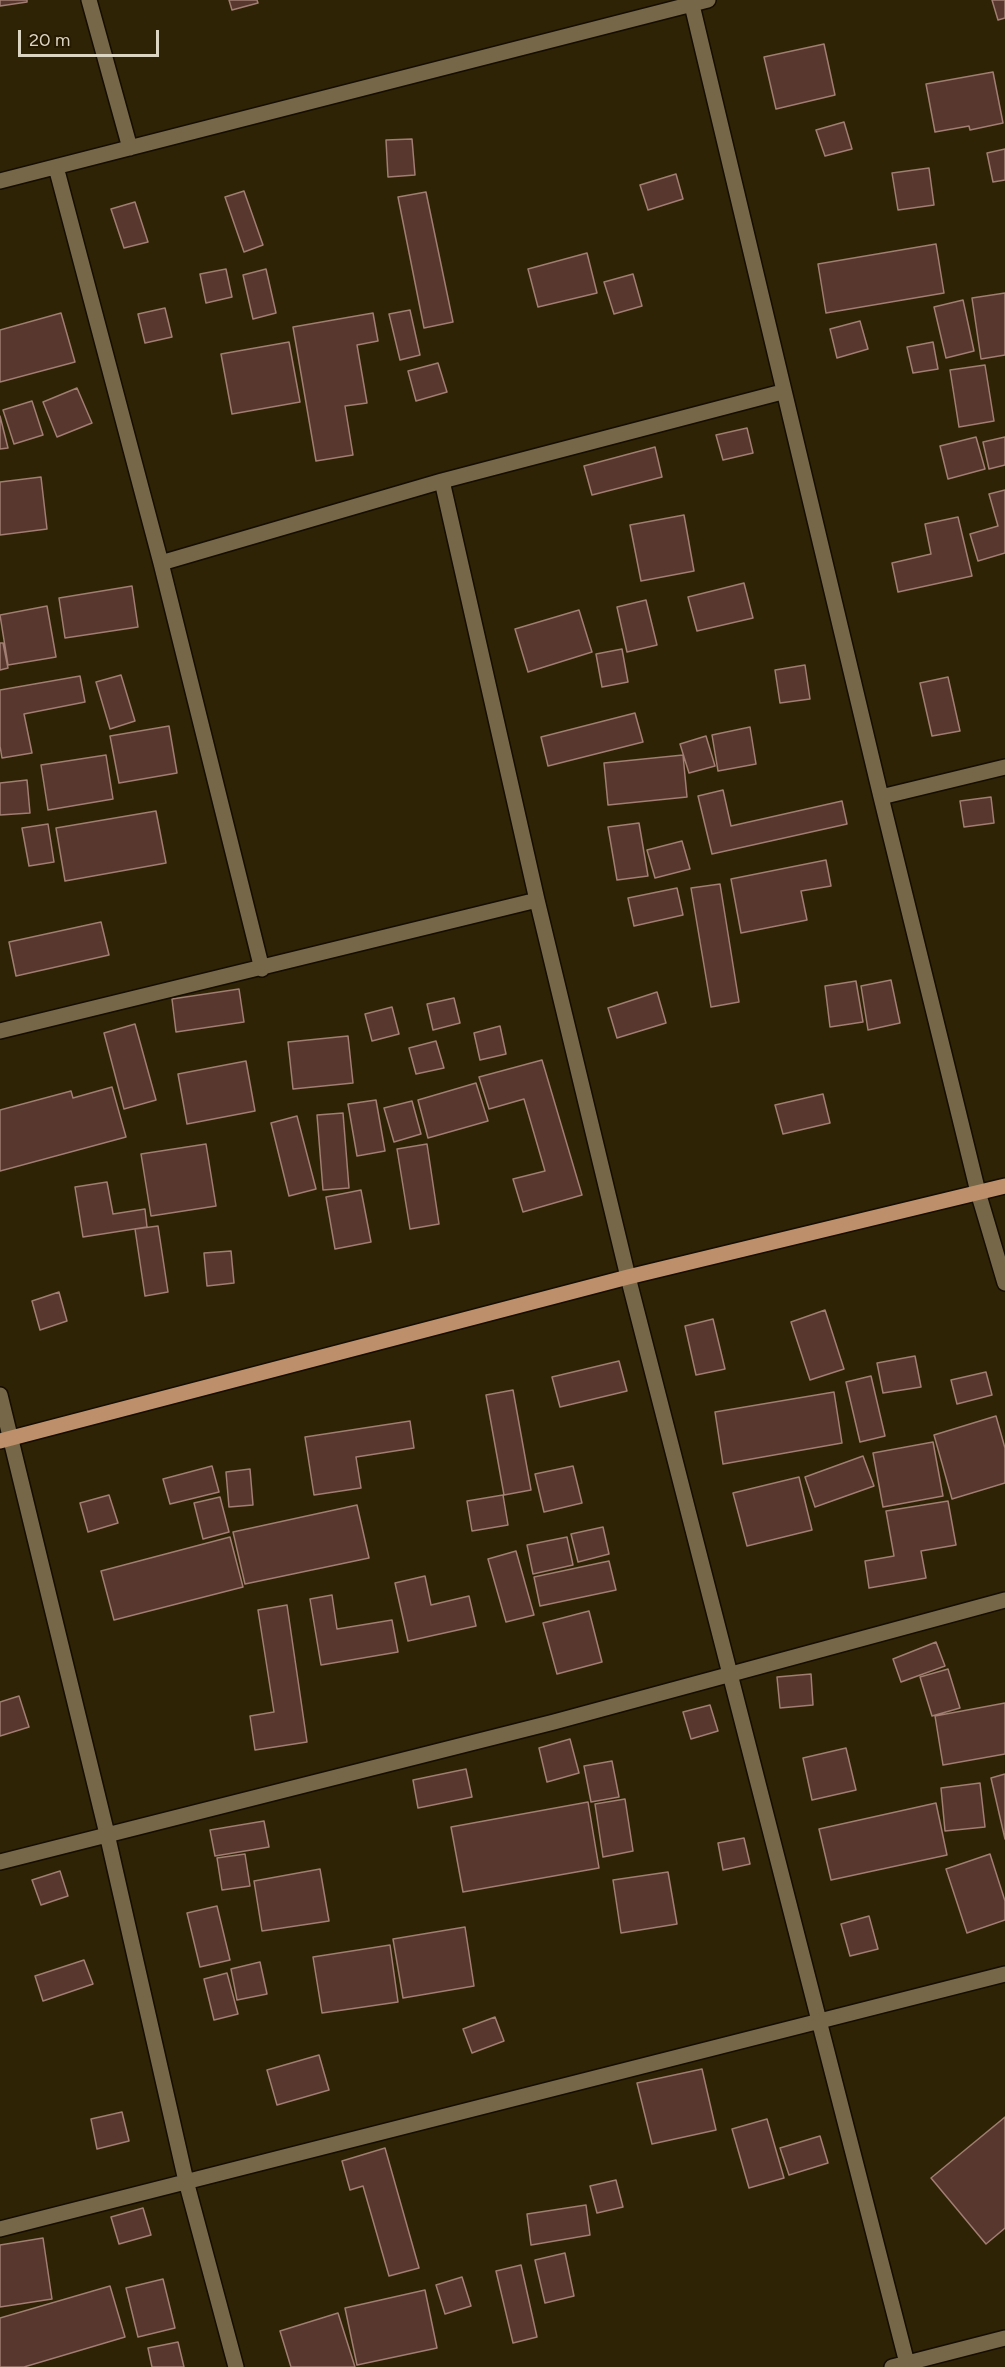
<!DOCTYPE html>
<html>
<head>
<meta charset="utf-8">
<style>
  body { margin:0 }
  #map { position:relative; width:1005px; height:2367px; overflow:hidden; background:#2f2305; font-family:Figtree,sans-serif }
  canvas { display:block }
  .scale { position:absolute; left:18px; top:30px; width:141px; height:27px; box-sizing:border-box; border:3px solid #ddd5c4; border-top:0; padding-left:8px; font-size:18px; line-height:21px; white-space:nowrap; color:#ddd5c4; -webkit-text-stroke:4px #251a00; paint-order:stroke }
</style>
</head>
<body>
<div id="map">
<canvas width="1005" height="2367"></canvas>
<div class="scale">20 m</div>
</div>
<script>
const ctx = document.querySelector('canvas').getContext('2d');
ctx.lineJoin = 'round';
function paint(path, color) { ctx.fillStyle = color; ctx.fill(path, 'evenodd'); }
function trace(path, color, width, dash) { ctx.strokeStyle = color; ctx.lineWidth = width; ctx.lineCap = dash ? 'butt' : 'round'; ctx.setLineDash(dash || []); ctx.stroke(path); }
const building = new Path2D(`
  M0 0H27V2L0 6Z
  M229 0H257L258 3 232 10Z
  M992 0H1005V18L998 20Z
  M824 44 835 95 776 109 764 57Z
  M993 72 1003 123 970 130 969 126 935 132 926 84Z
  M844 122 852 149 825 156 816 130Z
  M412 139 415 175 388 177 386 140Z
  M1005 149V180L993 182 987 153Z
  M929 168 934 205 898 210 892 173Z
  M676 174 683 199 648 210 640 185Z
  M244 191 263 245 244 252 225 197Z
  M426 192 453 322 424 328 398 197Z
  M135 202 148 242 124 248 111 209Z
  M936 244 944 293 826 313 818 264Z
  M587 253 597 293 538 307 528 269Z
  M226 269 232 297 206 303 200 274Z
  M266 269 276 313 253 319 243 275Z
  M633 274 642 306 614 314 604 282Z
  M1005 293V355L981 359 972 298Z
  M963 300 974 351 946 358 934 307Z
  M165 308 172 337 145 343 138 314Z
  M410 310 420 355 400 360 389 314Z
  M61 313 75 362 0 382V330Z
  M373 313 378 341 357 345 367 403 345 406 353 455 316 461 293 327Z
  M860 321 868 349 837 358 830 329Z
  M289 342 300 402 232 414 221 354Z
  M933 342 938 369 913 373 907 347Z
  M438 363 447 392 416 401 408 371Z
  M985 365 994 421 959 427 950 370Z
  M77 388 92 423 57 437 43 402Z
  M32 401 43 435 14 444 3 410Z
  M0 416 8 448 0 449Z
  M747 428 753 453 723 460 716 435Z
  M976 437 985 469 948 479 940 446Z
  M1005 437V465L989 469 983 442Z
  M655 447 662 477 592 495 584 466Z
  M41 477 47 529 0 535V482Z
  M1005 490V553L978 561 970 534 998 526 989 494Z
  M684 515 694 571 641 581 630 525Z
  M958 517 972 576 898 592 892 563 931 554 925 524Z
  M744 583 753 618 697 631 688 597Z
  M132 586 138 627 65 638 59 598Z
  M646 600 657 645 627 652 617 607Z
  M47 606 56 657 8 665 0 615Z
  M579 610 592 652 528 672 515 629Z
  M0 643H3L8 668 0 670Z
  M622 649 628 682 602 687 596 654Z
  M805 665 810 699 780 703 775 670Z
  M121 675 135 721 110 729 96 682Z
  M80 676 85 702 24 714 32 753 2 758 0 746V690Z
  M948 677 960 731 932 736 920 683Z
  M635 713 643 742 548 766 541 737Z
  M169 726 177 773 119 783 110 736Z
  M750 727 756 764 718 771 712 735Z
  M706 736 715 766 689 773 680 744Z
  M106 755 113 799 48 810 41 765Z
  M683 755 687 797 608 805 604 763Z
  M27 780 30 813 0 815V783Z
  M723 790 731 826 842 801 847 824 712 854 698 796Z
  M991 797 994 823 964 827 960 801Z
  M156 811 166 863 65 881 56 828Z
  M639 823 648 876 617 880 608 827Z
  M48 824 54 862 29 866 22 828Z
  M682 841 690 869 655 878 647 850Z
  M826 860 831 886 801 891 807 920 741 933 731 879Z
  M720 884 739 1002 711 1007 691 888Z
  M677 888 683 915 634 926 628 898Z
  M101 922 109 955 16 976 9 942Z
  M891 980 900 1023 868 1030 861 986Z
  M856 981 863 1022 830 1027 825 986Z
  M239 989 244 1022 176 1032 172 999Z
  M657 992 666 1023 617 1038 608 1008Z
  M454 998 460 1023 433 1030 427 1004Z
  M392 1007 399 1034 372 1041 365 1014Z
  M135 1024 156 1100 124 1109 104 1033Z
  M500 1026 506 1054 480 1060 474 1033Z
  M348 1036 353 1083 293 1089 288 1042Z
  M436 1041 444 1068 416 1074 409 1048Z
  M542 1060 582 1195 523 1212 513 1179 545 1171 524 1099 489 1109 479 1077Z
  M246 1061 255 1111 187 1124 178 1074Z
  M476 1083 488 1121 428 1138 418 1100Z
  M112 1087 126 1137 0 1171V1110L71 1091 73 1098Z
  M823 1094 830 1123 783 1134 775 1105Z
  M376 1100 385 1151 357 1156 348 1104Z
  M412 1101 421 1134 394 1142 384 1108Z
  M343 1113 349 1188 323 1190 317 1115Z
  M297 1116 316 1189 289 1196 271 1123Z
  M206 1144 216 1206 151 1216 141 1154Z
  M427 1144 439 1224 410 1229 397 1149Z
  M107 1182 113 1214 145 1209 147 1227 83 1237 75 1187Z
  M361 1190 371 1242 335 1249 326 1197Z
  M158 1226 168 1292 145 1296 135 1229Z
  M231 1251 234 1283 207 1286 204 1253Z
  M59 1292 67 1321 40 1330 32 1301Z
  M825 1310 844 1369 810 1380 791 1322Z
  M713 1319 725 1369 696 1375 685 1326Z
  M915 1356 921 1387 883 1393 877 1363Z
  M619 1361 627 1391 560 1407 552 1377Z
  M986 1372 992 1395 957 1404 951 1380Z
  M871 1376 885 1436 860 1442 846 1382Z
  M513 1390 531 1490 504 1495 486 1395Z
  M834 1392 842 1443 723 1464 715 1412Z
  M996 1416 1005 1448V1483L952 1499 934 1435Z
  M410 1421 414 1448 356 1457 361 1488 314 1495 305 1437Z
  M933 1442 943 1496 883 1507 873 1453Z
  M863 1456 874 1486 815 1507 805 1477Z
  M212 1466 219 1492 170 1504 163 1479Z
  M573 1466 582 1503 544 1512 535 1474Z
  M250 1469 253 1505 229 1507 226 1472Z
  M799 1477 812 1530 747 1546 733 1493Z
  M109 1495 118 1523 88 1532 80 1503Z
  M503 1495 508 1525 472 1531 467 1501Z
  M220 1497 229 1532 203 1539 194 1503Z
  M948 1501 956 1545 921 1551 926 1578 869 1588 865 1561 894 1556 886 1511Z
  M357 1505 369 1558 245 1584 233 1532Z
  M603 1527 609 1554 578 1562 571 1534Z
  M230 1537 243 1587 114 1620 101 1571Z
  M567 1537 573 1565 533 1574 527 1545Z
  M516 1551 534 1615 506 1622 488 1559Z
  M609 1561 616 1590 540 1606 534 1577Z
  M425 1576 431 1605 469 1596 476 1626 408 1641 395 1583Z
  M332 1595 337 1629 392 1620 398 1652 321 1665 310 1599Z
  M287 1605 307 1742 255 1750 250 1716 274 1712 258 1610Z
  M589 1611 602 1662 557 1674 543 1623Z
  M936 1642 945 1666 901 1682 893 1659Z
  M948 1669 960 1708 932 1716 920 1677Z
  M811 1674 813 1705 780 1708 777 1677Z
  M19 1696 29 1727 0 1736V1702Z
  M1005 1703V1754L943 1765 935 1716Z
  M710 1705 718 1731 691 1739 683 1712Z
  M570 1739 579 1773 547 1782 539 1748Z
  M846 1748 856 1790 812 1800 803 1758Z
  M612 1761 619 1797 591 1802 584 1766Z
  M466 1769 472 1797 418 1808 413 1780Z
  M1005 1774V1839L991 1778Z
  M980 1783 985 1827 945 1831 941 1788Z
  M625 1799 633 1851 603 1857 595 1804Z
  M588 1802 599 1868 463 1892 451 1827Z
  M936 1803 947 1855 831 1880 819 1829Z
  M264 1821 269 1847 215 1856 210 1830Z
  M744 1838 750 1864 723 1870 718 1843Z
  M245 1854 250 1886 222 1890 217 1858Z
  M990 1854 1005 1901V1920L967 1933 946 1869Z
  M320 1869 329 1921 262 1931 254 1881Z
  M60 1871 68 1896 41 1905 32 1880Z
  M668 1872 677 1924 621 1933 613 1880Z
  M217 1906 230 1960 200 1967 187 1913Z
  M869 1916 878 1949 850 1956 841 1924Z
  M465 1927 474 1986 403 1998 393 1939Z
  M390 1945 398 2002 322 2013 313 1957Z
  M84 1960 93 1984 43 2001 35 1976Z
  M260 1962 267 1994 237 2000 231 1969Z
  M227 1973 238 2014 214 2020 204 1979Z
  M495 2017 504 2041 472 2053 463 2029Z
  M319 2055 329 2090 277 2105 267 2070Z
  M702 2069 716 2130 652 2144 637 2083Z
  M122 2112 129 2141 97 2149 91 2119Z
  M1005 2117V2228L986 2244 931 2178Z
  M767 2119 784 2178 749 2188 732 2129Z
  M820 2136 828 2163 789 2175 780 2148Z
  M385 2148 419 2268 389 2276 363 2186 350 2190 342 2161Z
  M616 2180 623 2207 597 2213 590 2186Z
  M586 2205 590 2235 531 2245 527 2214Z
  M143 2208 151 2235 119 2244 111 2217Z
  M43 2238 52 2299 0 2307V2245Z
  M565 2253 574 2296 545 2303 535 2260Z
  M521 2265 537 2337 513 2343 496 2271Z
  M462 2277 471 2306 445 2314 436 2285Z
  M163 2279 175 2328 138 2337 126 2288Z
  M110 2286 125 2337 24 2367H0V2318Z
  M425 2290 437 2348 357 2365 345 2308Z
  M338 2313 355 2367H291L280 2331Z
  M178 2342 184 2367H152L148 2348Z`);
paint(building, '#57372e');
trace(building, '#a17d72', 1.5);
const minor = new Path2D(`
  M89 0 130 148
  M692 5 881 797 978 1192 1005 1283
  M56 167 161 563 262 969
  M0 181 708 0
  M442 481 537 900 628 1277 908 2367
  M161 563 442 481 782 392
  M881 797 1005 767
  M0 1031 537 900
  M0 1395 107 1834 186 2181 236 2367
  M0 1862 554 1722 1005 1600
  M0 2229 1005 1974
  M892 2367 1005 2338`);
const major = new Path2D(`
  M0 1441 628 1277 1005 1186`);
trace(minor, '#150d00', 18);
trace(major, '#150d00', 18);
trace(minor, '#756748', 15);
trace(major, '#bd906b', 15);
</script>
</body>
</html>
